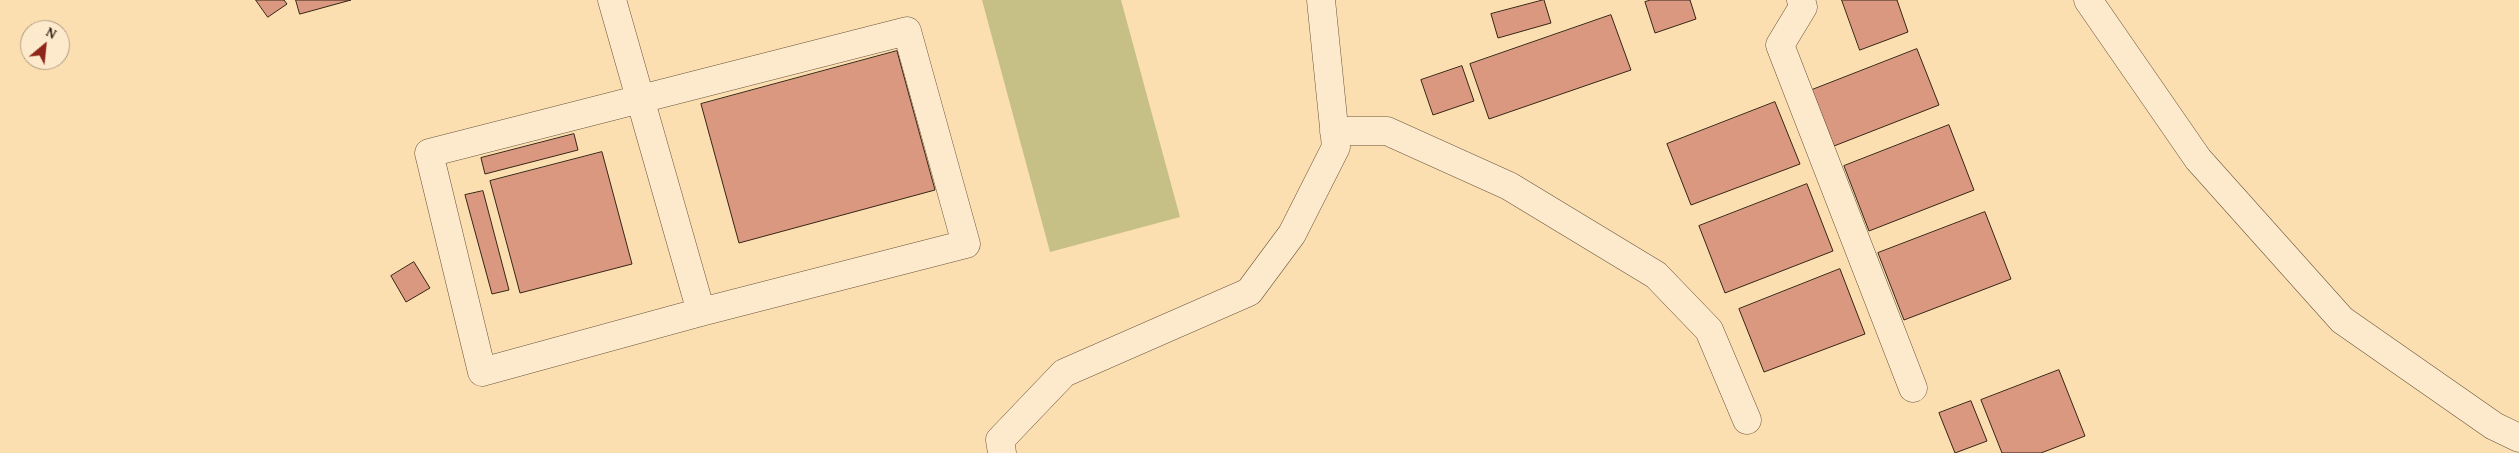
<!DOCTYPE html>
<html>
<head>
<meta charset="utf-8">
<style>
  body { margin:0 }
  #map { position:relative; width:2519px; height:453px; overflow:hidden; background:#fcdfb1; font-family:"Gentium Book Plus",serif }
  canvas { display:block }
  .north { position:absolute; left:20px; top:20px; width:50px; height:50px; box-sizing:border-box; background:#fdeacc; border:1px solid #ad9b83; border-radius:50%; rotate:28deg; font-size:14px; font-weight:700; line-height:20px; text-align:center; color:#362515 }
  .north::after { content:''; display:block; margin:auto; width:18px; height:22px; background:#8f2418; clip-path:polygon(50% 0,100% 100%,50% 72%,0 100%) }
</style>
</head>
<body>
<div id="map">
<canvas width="2519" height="453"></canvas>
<div class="north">N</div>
</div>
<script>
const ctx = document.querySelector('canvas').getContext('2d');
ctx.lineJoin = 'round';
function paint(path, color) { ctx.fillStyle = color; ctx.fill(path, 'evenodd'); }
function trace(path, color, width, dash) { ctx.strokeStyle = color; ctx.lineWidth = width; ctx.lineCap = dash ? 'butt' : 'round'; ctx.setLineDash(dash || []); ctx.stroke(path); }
paint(new Path2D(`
  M982 0H1121L1180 217 1050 252Z`), '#c6c087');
const building = new Path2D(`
  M256 0H284L287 4 268 17Z
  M296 0H351L300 14Z
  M1544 0 1551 23 1498 38 1491 14Z
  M1651 0H1690L1696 19 1655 33 1645 2Z
  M1842 0H1897L1908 32 1860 50Z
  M1611 15 1631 70 1489 119 1470 64Z
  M1917 49 1939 105 1834 146 1812 90Z
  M897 51 935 190 739 243 701 104Z
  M1462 66 1474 101 1433 115 1421 80Z
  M1775 102 1800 164 1691 205 1667 144Z
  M1949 125 1974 190 1869 231 1844 166Z
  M574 134 578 150 485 174 481 158Z
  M602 152 632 264 520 293 490 181Z
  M1807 184 1833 251 1725 293 1699 226Z
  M483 191 509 290 492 294 465 195Z
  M1985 212 2011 279 1904 320 1878 253Z
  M414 262 430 288 406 302 391 276Z
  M1840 269 1865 334 1764 372 1739 309Z
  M2059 370 2085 436 2041 453H2002L1981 400Z
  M1971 401 1987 441 1955 453 1939 413Z`);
paint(building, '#da9881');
trace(building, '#362515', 1);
const street = new Path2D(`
  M612 0 701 312
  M1801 0 1803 7 1780 45 1913 388
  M2088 0 2198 159 2342 320 2494 426 2519 438
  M907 31 966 244 701 312 482 372 429 153Z
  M1334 131H1387L1509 186 1656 275 1709 330 1747 420
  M1002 453 1000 440 1064 373 1249 292 1292 234 1336 147 1321 0`);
trace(street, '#68543c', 29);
trace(street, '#fdeacc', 28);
</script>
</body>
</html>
